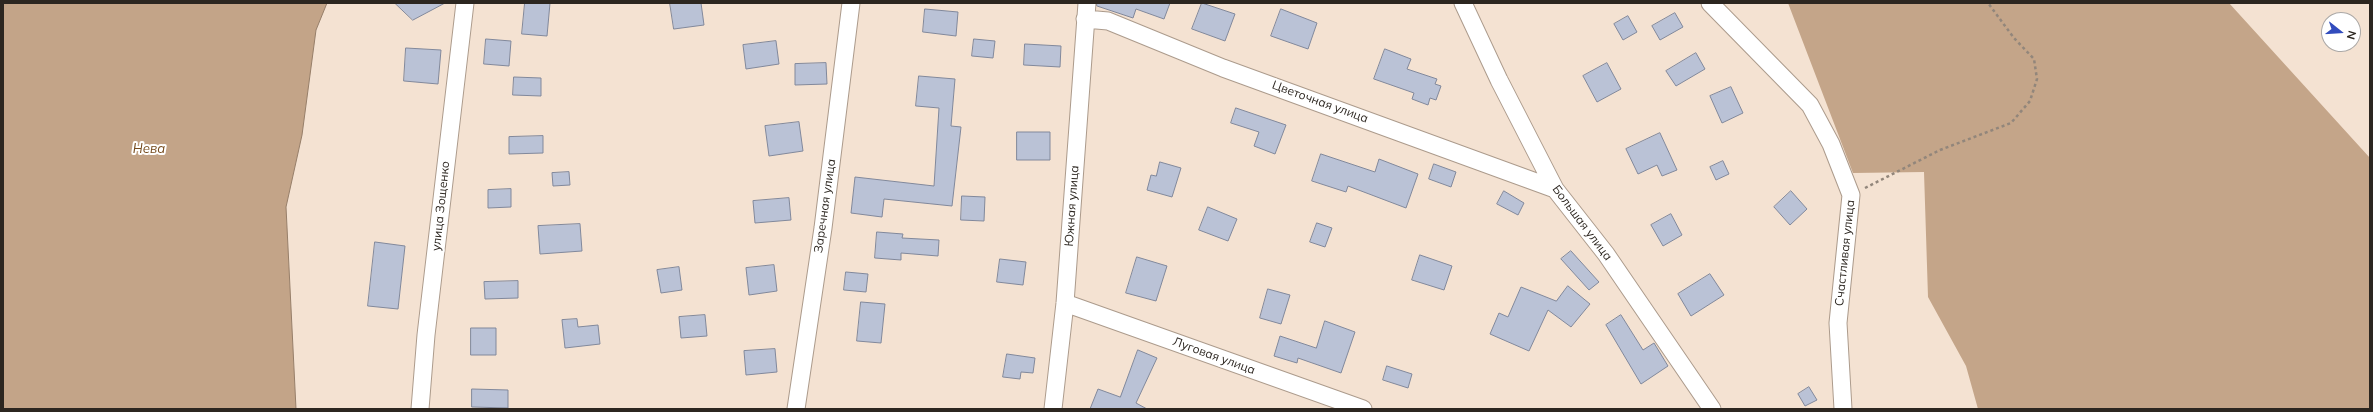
<!DOCTYPE html>
<html>
<head>
<meta charset="utf-8">
<style>
  body { margin:0 }
  #map { position:relative; width:2373px; height:412px; overflow:hidden; background:#f4e2d2; font-family:Mulish,sans-serif }
  canvas { display:block }
  .frame { position:absolute; inset:0; border:4px solid #2c2620; pointer-events:none }
  .north { position:absolute; left:2321px; top:12px; width:40px; height:40px; box-sizing:border-box; background:#fff; border:1px solid #aba8a6; border-radius:50%; rotate:107deg; font-size:11px; font-weight:700; line-height:16px; text-align:center; color:#2c2620 }
  .north::after { content:''; display:block; margin:auto; width:14px; height:18px; background:#324cbd; clip-path:polygon(50% 0,100% 100%,50% 72%,0 100%) }
</style>
</head>
<body>
<div id="map">
<canvas width="2373" height="412"></canvas>
<div class="frame"></div>
<div class="north">N</div>
</div>
<script>
const ctx = document.querySelector('canvas').getContext('2d');
ctx.lineJoin = 'round';
function paint(path, color) { ctx.fillStyle = color; ctx.fill(path, 'evenodd'); }
function trace(path, color, width, dash) { ctx.strokeStyle = color; ctx.lineWidth = width; ctx.lineCap = dash ? 'butt' : 'round'; ctx.setLineDash(dash || []); ctx.stroke(path); }
function drawText(font, color, halo, rows, align = 'center') {
  ctx.font = font + ' Mulish,sans-serif'; ctx.lineWidth = 4; ctx.setLineDash([]); ctx.textBaseline = 'middle'; ctx.strokeStyle = halo; ctx.fillStyle = color; for (const [text, x, y, turn = 0] of rows) {
    ctx.save(); ctx.translate(x, y); ctx.rotate((+turn || 0) * Math.PI / 180); ctx.textAlign = isNaN(turn) ? turn : align; if (halo) ctx.strokeText(text, 0, 0); ctx.fillText(text, 0, 0); ctx.restore();
  }
}
paint(new Path2D(`
  M1788 3H2229L2370 158V409H1978L1966 366 1928 297 1924 172 1853 173Z`), '#c4a589');
const water = new Path2D(`
  M3 3H327L316 30 302 135 286 207 296 409H3Z`);
paint(water, '#c3a488');
trace(water, '#967e69', 1);
const building = new Path2D(`
  M395 3H445L413 20Z
  M525 3H550L547 36 522 34Z
  M670 3H701L704 25 674 29Z
  M1097 3H1170L1164 19 1136 9 1133 18 1097 6Z
  M1202 3 1235 14 1225 41 1192 29Z
  M925 9 958 12 956 36 923 32Z
  M1281 9 1317 23 1308 49 1271 36Z
  M1675 13 1683 27 1660 40 1652 26Z
  M1628 16 1637 32 1623 40 1614 24Z
  M486 39 511 41 509 66 484 64Z
  M974 39 995 41 993 58 972 56Z
  M776 41 779 64 746 69 743 45Z
  M1025 44 1061 46 1060 67 1024 65Z
  M406 48 441 50 438 84 404 81Z
  M1385 49 1411 59 1407 69 1437 79 1435 84 1441 86 1436 100 1430 98 1428 105 1412 99 1414 93 1374 79Z
  M1696 53 1705 69 1676 86 1666 71Z
  M826 63 827 84 795 85V64Z
  M1607 63 1621 89 1597 102 1583 76Z
  M919 76 955 79 951 126 961 127 952 206 884 199 882 217 851 213 855 177 934 186 939 108 916 106Z
  M514 77 541 78V96L513 95Z
  M1731 87 1743 113 1722 123 1710 96Z
  M1236 108 1286 125 1275 154 1254 146 1259 132 1231 123Z
  M799 122 803 151 769 156 765 126Z
  M1017 132H1050V160H1017Z
  M1660 133 1677 170 1662 176 1657 165 1638 174 1626 149Z
  M543 136V153L509 154V137Z
  M1321 154 1375 172 1379 159 1418 174 1406 208 1348 186 1346 192 1312 181Z
  M1723 161 1729 174 1716 180 1710 167Z
  M1160 162 1181 168 1172 197 1147 190 1151 175 1156 176Z
  M1434 164 1456 172 1451 187 1429 179Z
  M569 172 570 185 553 186 552 173Z
  M511 189V207L488 208V190Z
  M1504 191 1524 203 1518 215 1497 204Z
  M1791 191 1807 209 1790 225 1774 207Z
  M962 196 985 197 984 221 961 220Z
  M789 198 791 220 755 223 753 201Z
  M1208 207 1237 219 1228 241 1199 230Z
  M1671 214 1682 235 1663 246 1651 225Z
  M1317 223 1332 228 1325 247 1310 242Z
  M580 224 582 251 540 254 538 226Z
  M877 232 903 234 902 238 939 240 938 256 901 253V260L875 258Z
  M375 242 405 246 398 309 368 306Z
  M1571 251 1599 282 1589 290 1561 259Z
  M1420 255 1452 266 1444 290 1412 280Z
  M1137 257 1167 266 1156 301 1126 293Z
  M1000 259 1026 262 1023 285 997 282Z
  M774 265 777 291 749 295 746 268Z
  M679 267 682 290 661 293 657 270Z
  M846 272 868 274 866 292 844 290Z
  M1710 274 1724 295 1691 316 1678 294Z
  M518 281V298L485 299 484 282Z
  M1568 286 1590 304 1571 327 1548 310 1529 351 1490 334 1499 313 1508 317 1521 287 1556 301Z
  M1268 289 1290 295 1281 324 1260 318Z
  M861 302 885 304 881 343 857 341Z
  M705 315 707 336 681 338 679 317Z
  M1621 315 1643 350 1654 343 1668 366 1641 384 1606 325Z
  M577 319 578 327 598 325 600 344 565 348 562 320Z
  M1325 321 1355 332 1341 373 1298 358 1297 363 1274 356 1280 336 1316 348Z
  M471 328H496V355H471Z
  M775 349 777 372 746 375 744 351Z
  M1138 350 1157 358 1136 403 1147 409H1090L1098 389 1120 397Z
  M1007 354 1035 358 1033 373 1021 372 1020 379 1003 377Z
  M1387 366 1412 374 1408 388 1383 380Z
  M1809 387 1817 400 1805 406 1798 394Z
  M472 389 508 390V408L472 407Z`);
paint(building, '#bac2d6');
trace(building, '#81889b', 1);
const minor = new Path2D(`
  M1463 3 1499 80 1555 189 1606 254 1712 409
  M1710 3 1810 105 1831 144 1851 195 1838 323 1843 409
  M1085 19 1108 21 1223 68 1555 189
  M1065 303 1363 409
  M420 409 426 335 465 3
  M796 409 823 228 851 3
  M1053 409 1065 303 1087 3`);
trace(minor, '#ac9b8c', 19);
trace(new Path2D(`
  M1865 188 1940 150 2011 123 2030 101 2037 79 2034 59 2014 38 1988 3`), '#92867b', 2.5, [3, 3]);
trace(minor, '#fff', 17);
drawText('12px', '#2c2620', '#fff', [
  ["Цветочная улица",1320,102,20],
  ["улица Зощенко",441,206,-84],
  ["Заречная улица",825,206,-82],
  ["Южная улица",1072,206,-86],
  ["Большая улица",1582,223,53],
  ["Счастливая улица",1845,253,-84],
  ["Луговая улица",1214,356,20]
]);
drawText('italic 13px', '#754a1c', '#fff', [
  ["Нева",149,149]
]);
</script>
</body>
</html>
